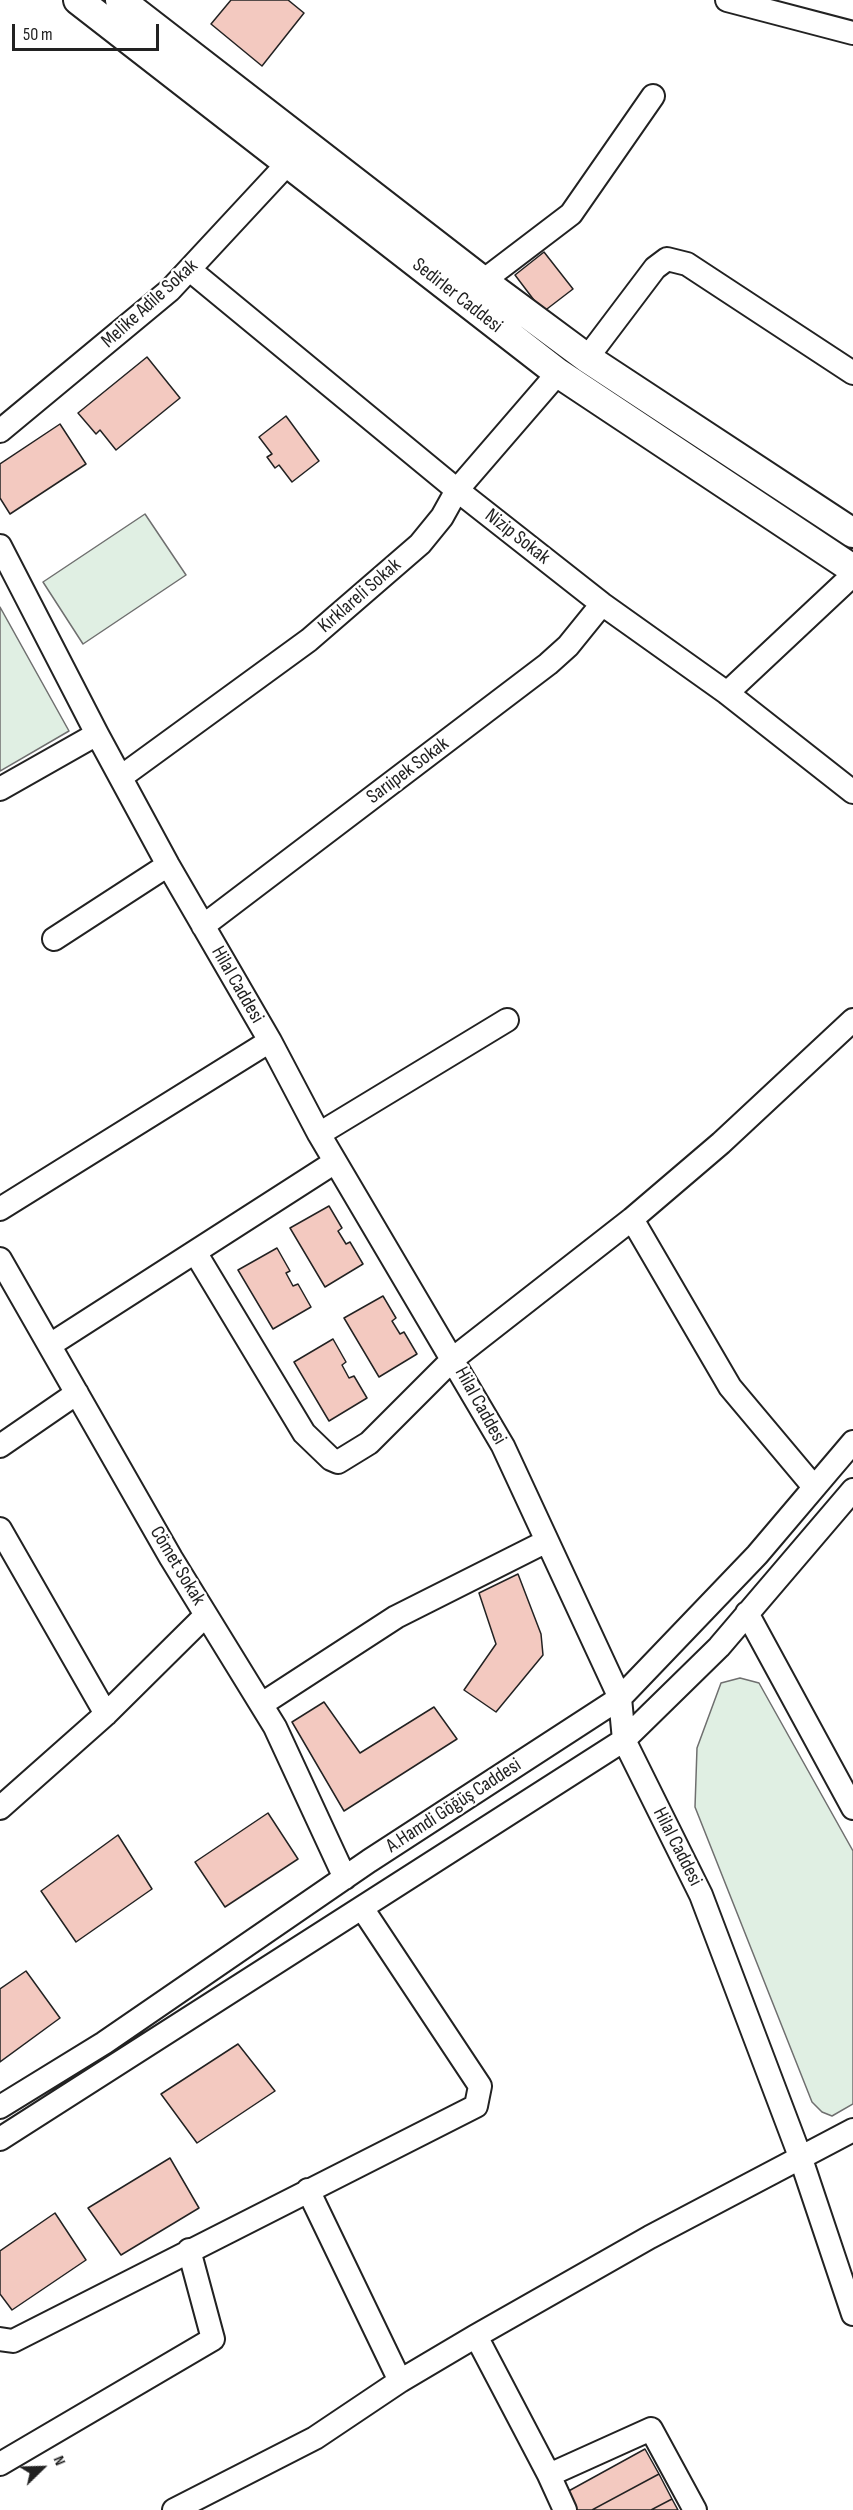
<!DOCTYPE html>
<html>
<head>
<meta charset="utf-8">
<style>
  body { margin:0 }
  #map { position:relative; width:853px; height:2510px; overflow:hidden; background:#fff; font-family:"Sofia Sans Condensed",sans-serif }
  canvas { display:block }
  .north { position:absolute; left:12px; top:2438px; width:60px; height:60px; -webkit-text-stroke:4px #fff; paint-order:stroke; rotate:67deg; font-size:16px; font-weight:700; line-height:24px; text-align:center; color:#222 }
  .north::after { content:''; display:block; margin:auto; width:21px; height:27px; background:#222; clip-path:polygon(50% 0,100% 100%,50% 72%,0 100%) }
  .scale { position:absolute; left:12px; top:24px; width:147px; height:27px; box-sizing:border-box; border:3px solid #222; border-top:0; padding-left:8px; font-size:18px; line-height:21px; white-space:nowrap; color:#222; -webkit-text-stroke:4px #fff; paint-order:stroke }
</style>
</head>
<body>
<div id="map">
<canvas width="853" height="2510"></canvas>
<div class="north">N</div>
<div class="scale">50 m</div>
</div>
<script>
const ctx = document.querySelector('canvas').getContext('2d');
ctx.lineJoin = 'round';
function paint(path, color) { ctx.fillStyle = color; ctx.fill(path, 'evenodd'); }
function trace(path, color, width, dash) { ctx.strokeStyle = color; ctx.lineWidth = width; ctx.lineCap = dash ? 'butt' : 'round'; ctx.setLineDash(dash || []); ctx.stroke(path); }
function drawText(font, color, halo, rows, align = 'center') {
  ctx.font = font + ' "Sofia Sans Condensed",sans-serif'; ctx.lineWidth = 4.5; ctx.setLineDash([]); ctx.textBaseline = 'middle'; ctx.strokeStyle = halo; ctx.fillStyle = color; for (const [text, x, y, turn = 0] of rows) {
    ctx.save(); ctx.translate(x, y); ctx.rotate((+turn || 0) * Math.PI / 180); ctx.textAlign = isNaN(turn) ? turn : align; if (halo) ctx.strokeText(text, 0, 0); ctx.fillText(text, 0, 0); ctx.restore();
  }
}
const green = new Path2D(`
  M145 514 186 575 83 644 43 582Z
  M0 607 69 731 0 771Z
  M740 1678 759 1683 853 1851V2104L832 2116 822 2112 812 2102 695 1807 697 1748 721 1683Z`);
paint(green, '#e0efe3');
trace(green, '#6f6f6f', 1.5);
const building = new Path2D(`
  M231 0H288L304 13 262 66 211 24Z
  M544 252 573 289 543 312 515 275Z
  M147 357 180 398 116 450 100 430 96 434 78 413Z
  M286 416 319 461 292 482 279 465 275 468 267 457 272 454 259 437Z
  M60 424 86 464 10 514 0 498V464Z
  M329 1206 342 1228 338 1231 346 1244 350 1242 363 1264 325 1287 290 1228Z
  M277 1248 290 1271 286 1273 293 1286 298 1284 311 1307 273 1329 238 1270Z
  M383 1296 396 1318 392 1321 400 1334 404 1332 417 1354 379 1377 344 1318Z
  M333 1339 346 1362 342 1365 349 1378 354 1376 367 1398 329 1421 294 1362Z
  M518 1574 541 1634 543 1655 496 1712 464 1690 496 1644 479 1593Z
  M324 1702 360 1753 434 1707 457 1739 344 1811 292 1722Z
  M268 1813 298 1859 225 1907 195 1862Z
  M118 1835 152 1889 76 1942 41 1891Z
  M26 1971 60 2018 0 2062V1989Z
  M238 2044 275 2091 197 2143 161 2094Z
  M170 2158 199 2208 121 2255 88 2208Z
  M55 2213 86 2260 12 2310 0 2294V2251Z
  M645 2449 659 2474 592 2510H574L565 2493Z
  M659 2474 672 2499 651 2510H592Z
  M672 2499 678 2510H651Z`);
paint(building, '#f3c9c0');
trace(building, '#222', 1.5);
const minor = new Path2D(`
  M727 0 853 33
  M190 270 457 490 602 604 727 693 853 792
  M483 281 571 214 653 96
  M587 358 655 268 667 259 687 264 853 373
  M0 431 170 290 288 163
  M0 546 97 734 168 865 270 1041 319 1134 503 1446 620 1698 624 1740 701 1895 801 2159 853 2314
  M727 693 853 575
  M121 777 309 640 420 544 442 517 457 490 558 373
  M0 789 97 734
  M203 926 548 664 568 646 602 604
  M54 939 168 865
  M319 1134 507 1020
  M0 1209 270 1041
  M632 1219 730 1387 814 1487
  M195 1252 304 1433 331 1459 338 1462 369 1443 454 1358 632 1219 721 1143 853 1020
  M0 1259 171 1558 275 1727 345 1878
  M50 1345 335 1162
  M0 1446 77 1393
  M0 1529 106 1714
  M747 1613 853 1808
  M262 1704 396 1617 547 1541
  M0 1808 106 1714 206 1615
  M0 2107 104 2043 369 1861 620 1698 757 1555 853 1442
  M0 2139 624 1740 719 1647 853 1490
  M308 2190 400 2381
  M476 2336 549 2475
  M0 2339 13 2341 476 2106 480 2086 362 1908
  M0 2464 213 2339 189 2250
  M174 2510 315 2438 400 2381 476 2336 650 2237 853 2130
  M565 2510 549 2475 651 2429 695 2510`);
const major = new Path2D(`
  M78 0 558 373 853 569
  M120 0 483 281 587 358 853 533`);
trace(minor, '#222', 26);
trace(major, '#222', 32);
trace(minor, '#fff', 22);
trace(major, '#fff', 28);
drawText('20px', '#222', '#fff', [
  ["Sedirler Caddesi",457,296,38],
  ["Melike Adile Sokak",150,304,-42],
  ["Nizip Sokak",517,537,38],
  ["Kırklareli Sokak",360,596,-41],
  ["Sarıipek Sokak",408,771,-37],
  ["Hilal Caddesi",237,985,60],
  ["Hilal Caddesi",480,1406,61],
  ["Cömet Sokak",177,1566,59],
  ["A.Hamdi Göğüş Caddesi",454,1806,-33],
  ["Hilal Caddesi",677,1847,63]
]);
</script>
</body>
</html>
